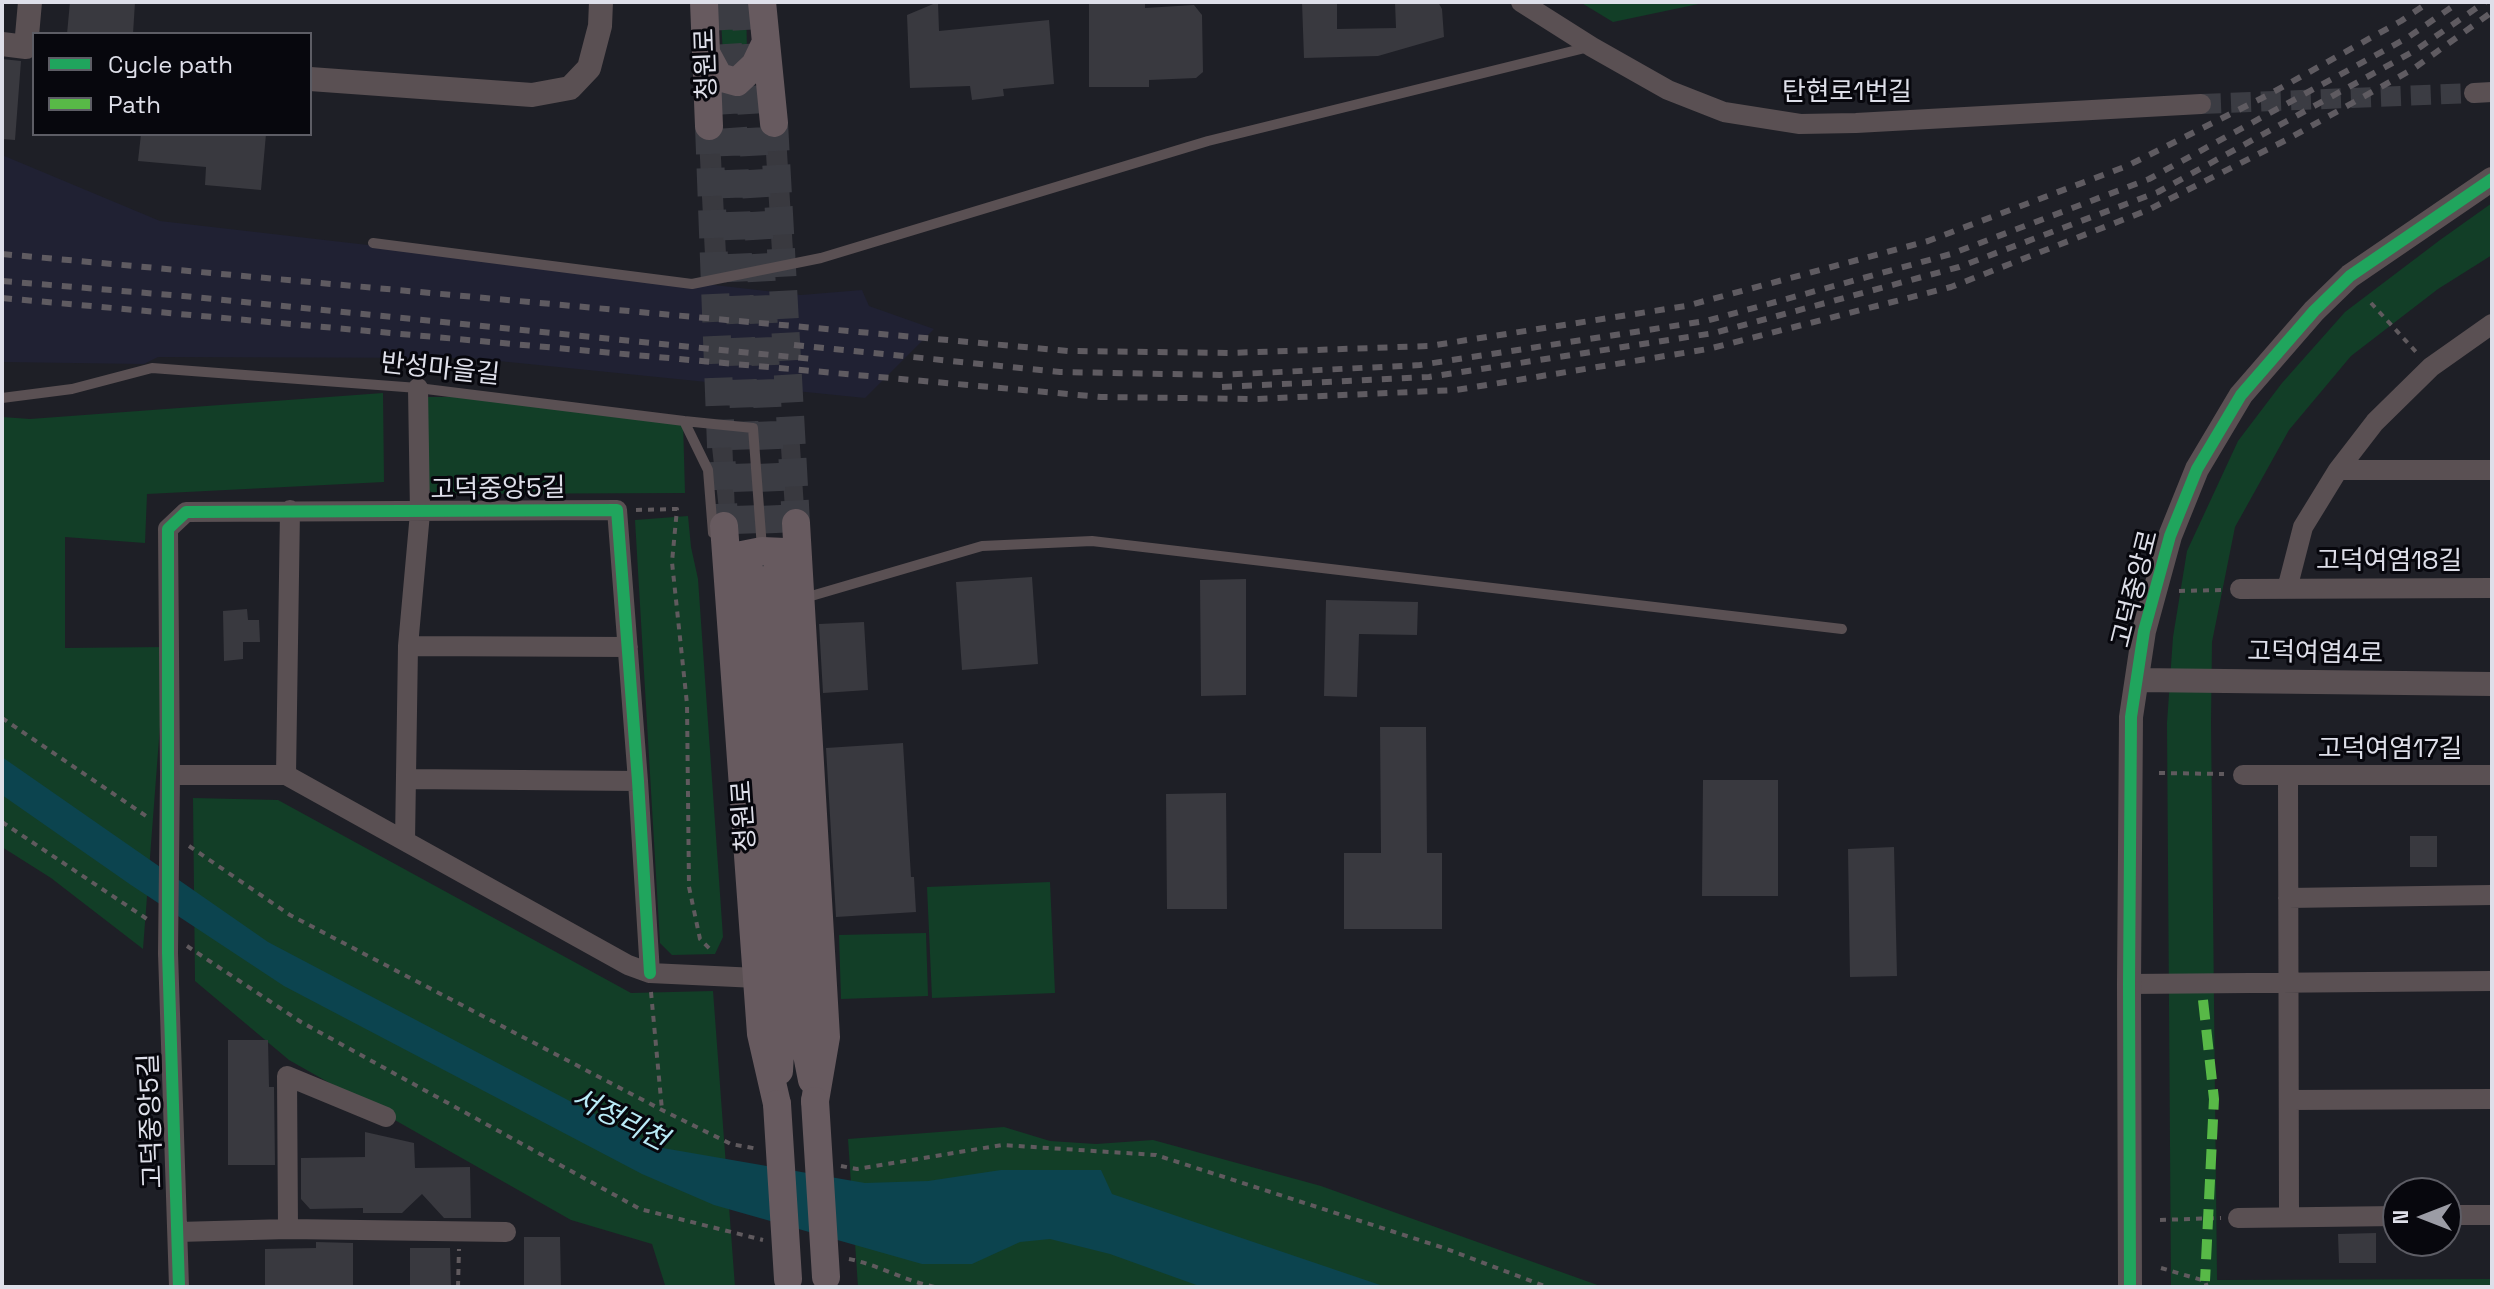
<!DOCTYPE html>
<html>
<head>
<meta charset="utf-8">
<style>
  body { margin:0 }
  #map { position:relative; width:2494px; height:1289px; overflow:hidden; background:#1e1f26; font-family:"Space Grotesk",sans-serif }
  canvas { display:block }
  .frame { position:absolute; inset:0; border:4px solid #dedfe9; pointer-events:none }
  .legend { position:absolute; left:32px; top:32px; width:280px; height:104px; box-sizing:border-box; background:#07070d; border:2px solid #5d5d65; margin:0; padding:10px 14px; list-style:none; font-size:24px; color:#dedfe9 }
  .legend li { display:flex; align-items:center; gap:16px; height:40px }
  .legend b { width:40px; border:2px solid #5d5d65 }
  .north { position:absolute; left:2382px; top:1177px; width:80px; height:80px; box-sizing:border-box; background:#07070d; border:2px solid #5d5d65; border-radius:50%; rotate:270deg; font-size:22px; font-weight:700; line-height:32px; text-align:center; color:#dedfe9 }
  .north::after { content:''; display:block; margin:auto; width:28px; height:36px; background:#9b9ca5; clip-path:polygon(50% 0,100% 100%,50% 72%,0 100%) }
</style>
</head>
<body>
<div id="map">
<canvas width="2494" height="1289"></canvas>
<div class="frame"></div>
<ul class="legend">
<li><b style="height:10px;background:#20a55d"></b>Cycle path</li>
<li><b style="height:10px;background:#58b947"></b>Path</li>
</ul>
<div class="north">N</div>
</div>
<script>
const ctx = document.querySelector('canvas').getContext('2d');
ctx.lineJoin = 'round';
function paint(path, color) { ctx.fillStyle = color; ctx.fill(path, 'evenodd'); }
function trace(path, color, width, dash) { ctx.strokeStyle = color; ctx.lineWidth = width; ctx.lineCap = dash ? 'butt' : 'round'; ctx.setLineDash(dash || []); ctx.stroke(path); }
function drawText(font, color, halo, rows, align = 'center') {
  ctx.font = font + ' "Space Grotesk","Noto Sans KR",sans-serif'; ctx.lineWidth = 6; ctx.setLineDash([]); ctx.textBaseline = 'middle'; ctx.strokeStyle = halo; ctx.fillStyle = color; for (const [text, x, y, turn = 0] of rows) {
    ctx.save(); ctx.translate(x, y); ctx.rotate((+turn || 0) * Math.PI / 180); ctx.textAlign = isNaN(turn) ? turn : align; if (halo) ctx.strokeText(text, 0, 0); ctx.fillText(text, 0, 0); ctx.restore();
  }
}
paint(new Path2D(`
  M2 155 160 221 801 295 862 290 869 306 934 329 865 398 469 358 158 357 144 364 2 362Z`), '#202133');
paint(new Path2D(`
  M720 2H746L747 53 736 63 723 55Z
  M1580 2H1708L1613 22Z
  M2492 203V255L2438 289 2351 356 2289 430 2235 527 2212 642 2211 722 2217 1280 2492 1279V1287H2171L2167 723 2173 637 2187 551 2238 441 2282 383 2345 312 2440 240Z
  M383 393 384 482 147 494 145 543 65 537V648L166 647 143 949 51 878 2 847V417L30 419Z
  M420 397H468L683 421 685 493 433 494 418 478Z
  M688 516 691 547 698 579 723 937 715 954 672 955 660 943 635 520Z
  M193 798 278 800 631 993 713 991 735 1287 665 1285 652 1244 571 1220 289 1060 195 981Z
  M1050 882 1055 993 932 998 927 887Z
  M926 933 928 996 841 999 839 935Z
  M1004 1127 1050 1141 1096 1144 1153 1140 1321 1186 1603 1287H858L848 1139Z`), '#123e27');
paint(new Path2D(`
  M2 757 268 942 657 1147 865 1183 928 1181 1001 1170H1101L1112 1194 1386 1287H1202L1110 1254 1050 1239 1020 1242 972 1264H922L714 1205 642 1174 284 986 131 885 2 795Z`), '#0c444f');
paint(new Path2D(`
  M70 2H135L133 34H67Z
  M938 2 939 31 1049 20 1054 84 1003 89 1004 96 972 100 970 86 910 88 907 15Z
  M1302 2H1337V29L1396 28 1395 2H1438L1442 9 1444 37 1378 56 1304 58Z
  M1089 4H1145V8L1194 5 1202 15 1203 72 1196 78 1149 80V87H1089Z
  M2 59 21 61 15 140 2 139Z
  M141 134H266L261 190 205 185 206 167 138 161Z
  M786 135 793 251 772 252 765 137 776 140Z
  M699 139 709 143 720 139 726 254 705 255Z
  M799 431 804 508 794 506 785 510 780 432Z
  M732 437 735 513 731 510H719L711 438Z
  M1032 577 1038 664 962 670 956 582Z
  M1246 579V695L1201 696 1200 580Z
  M1326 600 1418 602 1417 635 1359 634 1357 697 1324 696Z
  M247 609 248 620H259L260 642H243V659L224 661 223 611Z
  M864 622 868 690 823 693 819 624Z
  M1380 727H1426L1427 853H1442V929H1344V853H1381Z
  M903 743 911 877H914L916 912 836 917 826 748Z
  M1703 780H1778V896H1702Z
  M1226 793 1227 909H1167L1166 794Z
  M2410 836H2437V867H2410Z
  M1894 847 1897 976 1850 977 1848 849Z
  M228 1040H268L269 1087H274L275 1165H228Z
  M365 1132 414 1143 415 1168 470 1167 471 1218H444L422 1194 402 1213H363V1208L310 1209 301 1199V1158L365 1157Z
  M2376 1233V1263H2339L2338 1234Z
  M524 1237H560L561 1287H524Z
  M316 1242 353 1243V1287H265V1249L316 1248Z
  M410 1248H450L451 1287H410Z`), '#39393f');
trace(new Path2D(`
  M2201 104 2474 93`), '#3b3c43', 20, [20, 10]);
trace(new Path2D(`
  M725 2 733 128 750 572
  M745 2 762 287 775 573
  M774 123 796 523
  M709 126 724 526`), '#3b3c43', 28, [28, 14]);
trace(new Path2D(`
  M2371 303 2418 354
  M636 510 677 509 672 562 687 704 689 887 700 939 711 950
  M2179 591 2222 590
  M2 718 149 818
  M2159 773 2224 774
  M2 822 150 921
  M189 846 290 915 662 1110 731 1144 758 1149
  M187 946 301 1022 640 1209 763 1240
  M651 992 662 1110
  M841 1166 857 1169 1002 1145 1156 1155 1444 1248 1547 1287
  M2160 1220 2221 1218
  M849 1259C879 1265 905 1281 935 1287
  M2161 1268 2205 1281 2207 1287
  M458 1287 459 1249`), '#605a5e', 4, [6, 6]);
trace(new Path2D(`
  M373 243 692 284 821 258 1208 141 1589 47
  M2 398 72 389 152 368 418 388 684 421 708 470 713 533
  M684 421 753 428 762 548
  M801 599 982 546 1092 541 1842 629`), '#5a5053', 10);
trace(new Path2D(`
  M1521 2 1592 47 1668 90 1724 112 1800 124 1856 123 2201 104
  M2474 93 2492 92
  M2338 470H2492
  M2240 589 2492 588
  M2287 589 2303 527 2338 470 2375 422 2431 367 2492 324
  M408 646 628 647
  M286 775 290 510
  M2243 775H2492
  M2288 776 2289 1216
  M406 779 638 781
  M405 841 408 646 420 513 418 388
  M2288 898 2492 895
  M168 953 179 1287
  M650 973 638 781 617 510 186 512 168 529 170 775H286L628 965 650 973 757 978
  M2129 984 2492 981
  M2289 1100 2492 1099
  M2446 1215H2492
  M2238 1218 2398 1216
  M288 1229 287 1076 386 1117
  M178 1232 288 1229 506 1232`), '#5a5053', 20);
trace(new Path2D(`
  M2 44 26 47 30 2
  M310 79 532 95 570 88 589 68 600 26 601 2
  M2137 680 2492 684
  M2130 1287 2129 984 2131 717 2144 631 2170 536 2197 469 2241 395 2314 311 2350 276 2492 179`), '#5a5053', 24);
trace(new Path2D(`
  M704 2 709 126
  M762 2 774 123
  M706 53 719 77 737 82 755 65 765 44
  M796 523 826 1037 815 1101
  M724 526 761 1034 777 1104
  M728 568 737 556 762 551 785 552 798 564
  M750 572 781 1035 779 1071
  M775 574 804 1039 812 1080`), '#675a5f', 28);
trace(new Path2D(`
  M2 254 1068 351 1229 353 1429 346 1686 306 1928 241 2127 166 2268 95 2401 21 2429 2
  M2 281 183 296 812 359
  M2 298 1101 397 1255 399 1456 390 1708 349 1951 287 2148 210 2288 139 2413 69 2492 12
  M794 345 1060 372 1220 375 1420 365 1706 321 1951 254 2149 179 2407 38 2459 2
  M1222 387 1429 377 1714 333 1959 267 2158 192 2416 50 2485 2`), '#5f5b61', 6, [10, 10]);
trace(new Path2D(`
  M168 953 170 775`), '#5a5053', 20);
trace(new Path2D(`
  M815 1101 826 1277
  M777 1104 788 1279`), '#675a5f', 28);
trace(new Path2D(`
  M2203 1000 2214 1099 2205 1281`), '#58b947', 10, [20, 10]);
trace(new Path2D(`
  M179 1287 168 953V529L186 512 617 510 638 781 650 973
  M2130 1287 2129 984 2131 717 2144 631 2170 536 2197 469 2241 395 2314 311 2350 276 2492 179`), '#20a55d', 12);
drawText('26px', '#dedfe9', '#07070d', [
  ["청원로",707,64,-92],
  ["탄현로1번길",1847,93],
  ["반성마을길",440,370,6],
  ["고덕중앙5길",498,490,-1],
  ["고덕여염18길",2389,562],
  ["고덕중앙로",2136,589,-76],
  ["고덕여염4로",2315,654,1],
  ["고덕여염17길",2390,750],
  ["청원로",745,816,-94],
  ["고덕중앙5길",152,1121,-92]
]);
drawText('italic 28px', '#baebf7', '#07070d', [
  ["서정리천",619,1120,27]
]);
</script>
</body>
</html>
